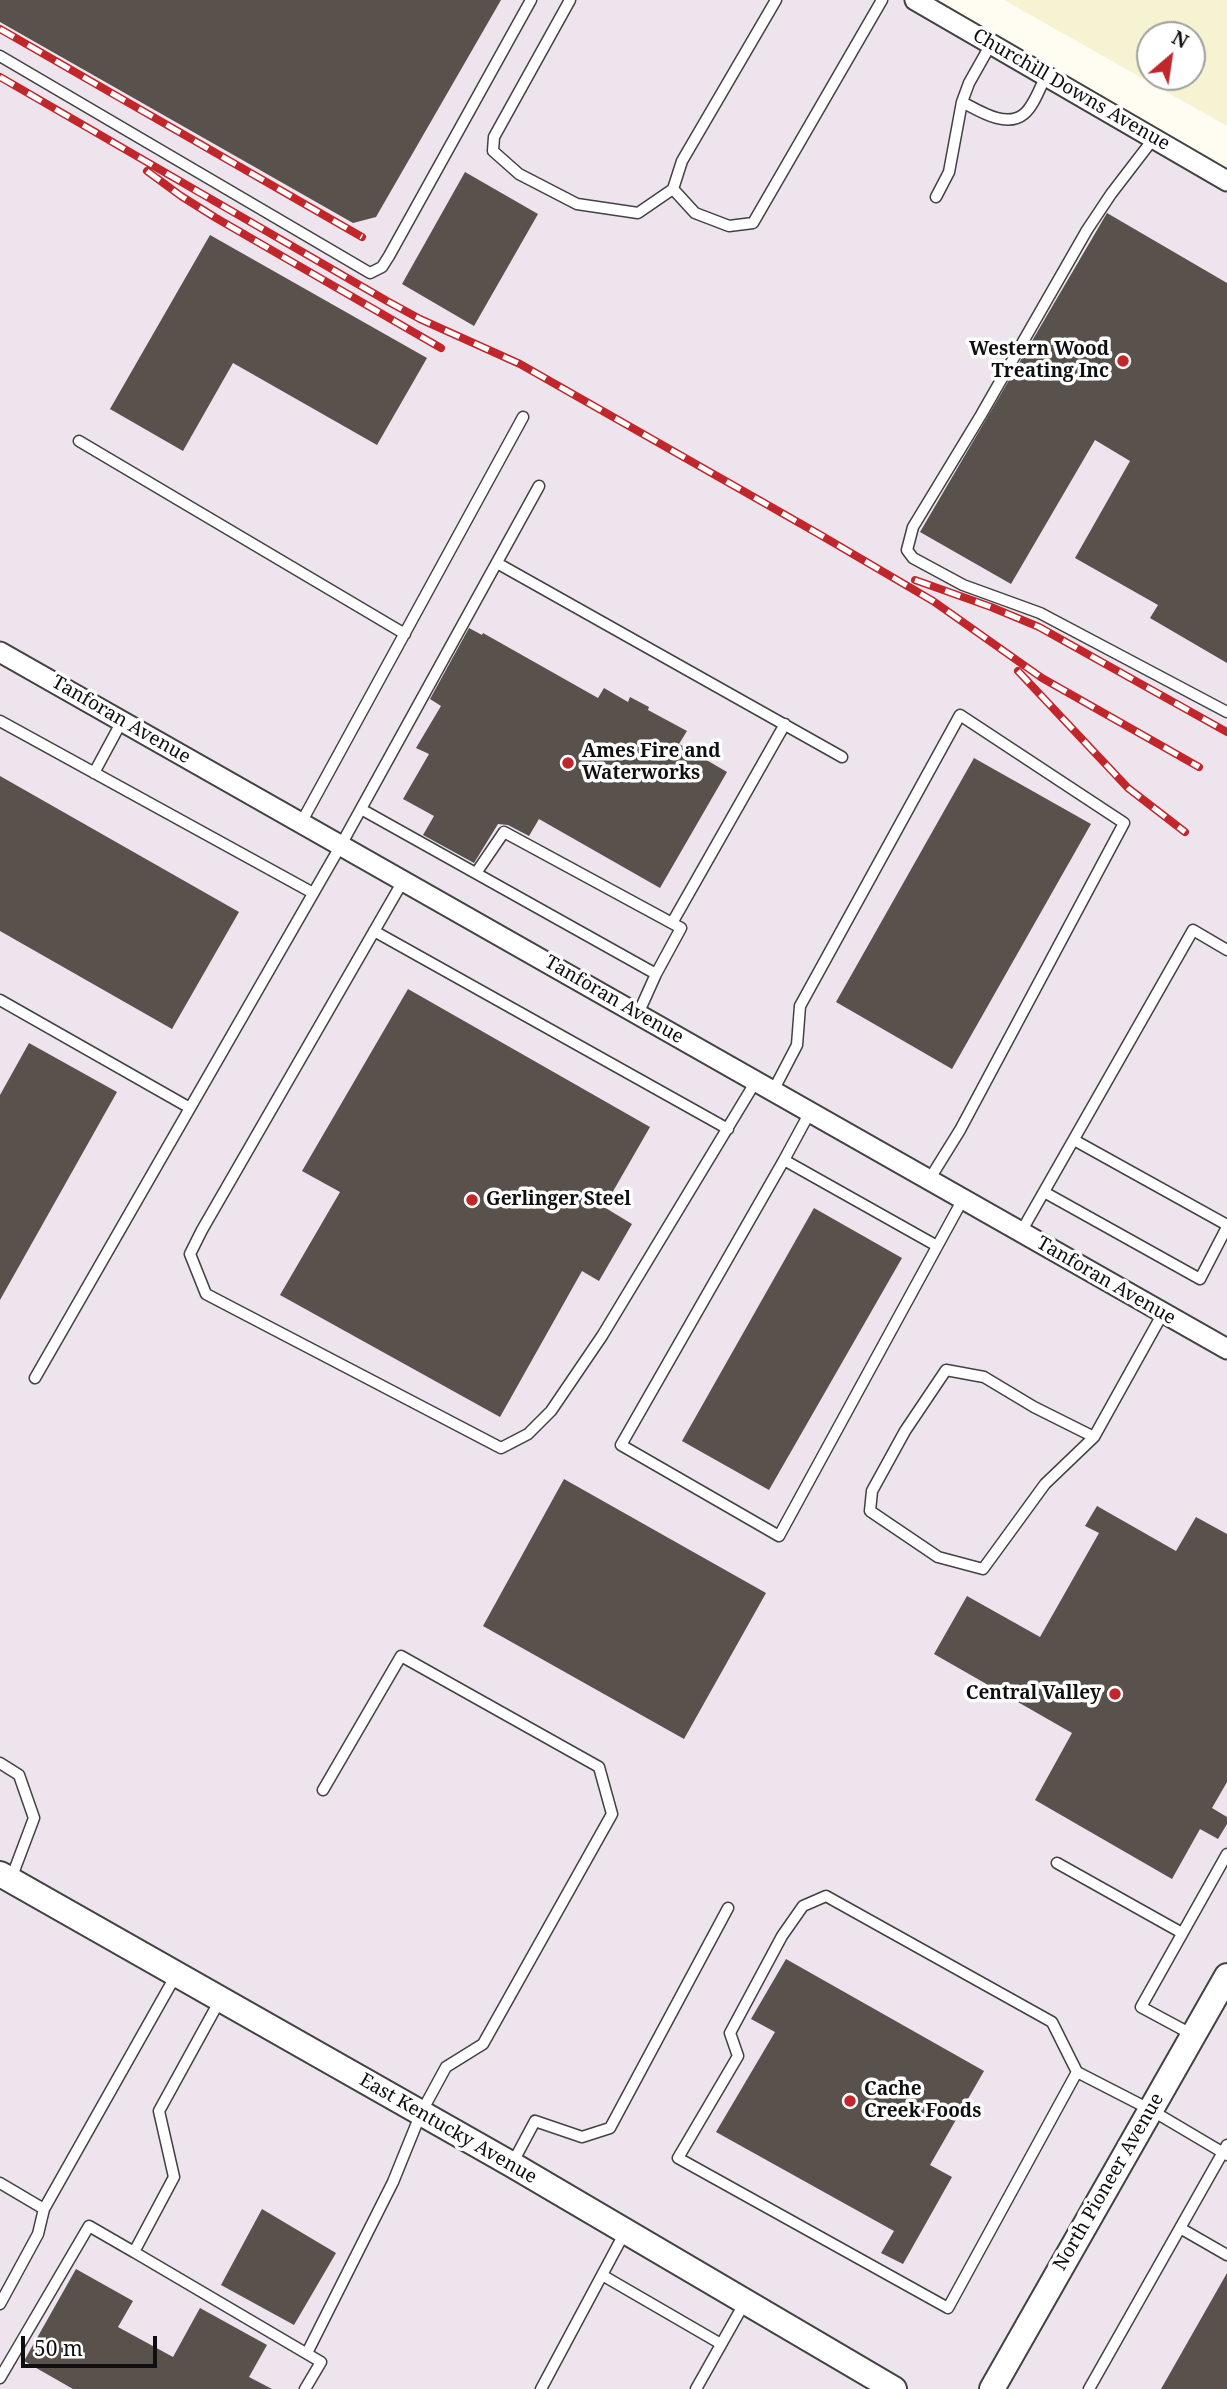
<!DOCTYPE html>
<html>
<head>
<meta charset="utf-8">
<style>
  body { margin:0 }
  #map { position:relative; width:1227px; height:2389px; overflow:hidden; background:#fffdf2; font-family:"Noto Serif",serif }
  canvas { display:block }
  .north { position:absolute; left:1136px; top:21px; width:70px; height:70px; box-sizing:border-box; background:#fff; border:2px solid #9f9f9f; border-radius:50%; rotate:29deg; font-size:19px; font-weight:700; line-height:28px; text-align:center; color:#0f0f0f }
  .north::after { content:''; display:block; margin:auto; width:24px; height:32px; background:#c1262b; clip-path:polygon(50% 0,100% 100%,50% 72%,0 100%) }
  .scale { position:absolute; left:21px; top:2336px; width:136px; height:32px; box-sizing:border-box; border:4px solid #0f0f0f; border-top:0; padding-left:9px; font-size:21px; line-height:24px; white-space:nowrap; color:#0f0f0f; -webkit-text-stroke:5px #fff; paint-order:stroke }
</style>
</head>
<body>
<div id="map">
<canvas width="1227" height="2389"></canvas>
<div class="north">N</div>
<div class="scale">50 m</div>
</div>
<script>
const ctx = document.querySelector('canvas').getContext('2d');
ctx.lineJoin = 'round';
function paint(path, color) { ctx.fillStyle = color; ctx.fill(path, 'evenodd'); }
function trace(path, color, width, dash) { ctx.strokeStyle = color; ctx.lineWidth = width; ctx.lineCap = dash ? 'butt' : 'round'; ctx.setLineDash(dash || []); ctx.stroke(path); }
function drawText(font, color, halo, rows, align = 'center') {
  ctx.font = font + ' "Noto Serif",serif'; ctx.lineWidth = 7; ctx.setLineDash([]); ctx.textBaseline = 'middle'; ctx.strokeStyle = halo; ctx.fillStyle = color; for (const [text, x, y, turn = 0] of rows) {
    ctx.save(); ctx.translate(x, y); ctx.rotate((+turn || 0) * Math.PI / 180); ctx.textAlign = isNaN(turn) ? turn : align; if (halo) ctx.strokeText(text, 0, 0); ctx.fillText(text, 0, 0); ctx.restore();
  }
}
paint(new Path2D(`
  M0 0H927L1227 172V2389H0Z`), '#ede4ee');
paint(new Path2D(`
  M1004 0H1227V126ZM1150 35H1192V77H1150Z`), '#f5f3d1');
paint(new Path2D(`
  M0 0H501L376 217 353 223 0 22Z
  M465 172 538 214 474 326 402 284Z
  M1107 213 1227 283V663L1150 618 1158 605 1075 558 1130 461 1095 440 1011 584 920 532Z
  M210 235 427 358 377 445 233 363 183 451 110 409Z
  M469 628 482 635 483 633 598 698 604 688 628 702 630 697 649 707 648 710 687 731 679 744 727 772 660 888 539 819 529 836 508 825 498 824 474 863 423 835 434 816 403 799 429 754 416 748 441 706 430 699Z
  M974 758 1091 824 952 1069 836 1002Z
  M0 776 239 912 172 1029 0 931Z
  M408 989 650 1127 604 1207 632 1224 599 1281 582 1271 500 1417 280 1295 340 1192 302 1171Z
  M29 1043 117 1092 0 1300V1095Z
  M814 1208 902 1258 769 1490 682 1441Z
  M564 1479 766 1593 684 1739 483 1626Z
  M1097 1506 1176 1551 1196 1517 1227 1534V1782L1212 1808 1227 1817V1824L1218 1839 1200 1829 1172 1879 1035 1800 1072 1733 934 1654 967 1596 1040 1637 1099 1533 1085 1526Z
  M786 1959 984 2071 930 2165 952 2177 903 2264 881 2253 894 2231 716 2132 775 2032 751 2019Z
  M262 2209 336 2253 294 2325 221 2285Z
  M76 2269 133 2301 118 2327 173 2357 200 2308 267 2345 249 2377 272 2389H73L24 2361Z
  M1227 2273V2389H1161Z`), '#58514c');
const service = new Path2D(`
  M570 0 494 137 493 151 519 174 577 204 638 213 673 189
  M776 0 682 161 673 189 695 213 729 226 753 223 882 0
  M0 56 370 273 382 267 389 256 531 0
  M962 102C978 110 1006 129 1024 114 1034 106 1040 87 1046 76
  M1154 138 1111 194 1087 230 981 415 913 527 907 550 913 558 963 585 1040 613 1227 712
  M936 197 949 172 962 102 969 83 991 44
  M79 441 405 634
  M497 563 842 757
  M0 721 313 893
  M94 773 122 721
  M361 809 656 974
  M301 823 523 417
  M476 873 504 832 681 928 656 974 638 1014
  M403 881 202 1230 190 1254 206 1294 501 1448 528 1434 551 1411 602 1336 756 1081
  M672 923 785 724
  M374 931 728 1129
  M0 1000 190 1108 341 845 539 486
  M773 1091 797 1045 800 1006 960 715 1124 823 960 1130 929 1180
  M1074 1140 1227 1225
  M784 1160 810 1112
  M1044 1192 1200 1279 1227 1227
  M1021 1232 1193 930 1227 950
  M937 1246 784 1160 621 1445 779 1536 963 1199
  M35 1378 190 1108
  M1094 1437 1034 1407 984 1377 946 1370 905 1431 872 1491 870 1511 938 1557 983 1569 1045 1484 1094 1437 1163 1313
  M0 1763 19 1775 34 1818 11 1879
  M1057 1863 1182 1933
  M1193 2035 1141 2007 1227 1854
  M1077 2072 948 2308 678 2158 738 2056 730 2033 782 1936 803 1906 826 1896 1052 2022 1077 2072 1151 2110 1227 2155
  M512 2164 535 2121 582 2137 610 2128 728 1908
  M0 2183 44 2209 176 1975
  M1180 2228 1227 2255
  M134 2252 321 2362 305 2389
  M602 2275 721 2344
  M0 2304 38 2234 44 2209
  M307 2353 393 2182 421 2113 446 2067 483 2044 612 1814 599 1767 401 1656 323 1790
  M0 2378 89 2226 134 2252 174 2177 159 2111 220 2000
  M541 2389 625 2232
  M696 2389 745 2302
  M1089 2389 1227 2145`);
const minor = new Path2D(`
  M915 0 1227 181
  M0 652 1227 1349`);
const tertiary = new Path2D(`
  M0 1874 511 2164 894 2389
  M992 2389 1227 1976`);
trace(service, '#424242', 13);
trace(minor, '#424242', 23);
trace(tertiary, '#424242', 28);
trace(service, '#fff', 10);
trace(minor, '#fff', 19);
trace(tertiary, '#fff', 24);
const rail = new Path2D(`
  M0 29 362 237
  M0 77 387 301 420 319 520 364 817 533 933 601 1042 678 1199 767
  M147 171 181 196 216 218 441 348
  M915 580 991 607 1039 627 1227 732
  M1018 671 1128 788 1185 832`);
trace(rail, '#c1262b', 8);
trace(rail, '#fff', 5, [16]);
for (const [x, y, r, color] of [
  [1123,361,7,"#c1262b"],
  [568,763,7,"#c1262b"],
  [472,1200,7,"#c1262b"],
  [1115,1694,7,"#c1262b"],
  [850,2101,7,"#c1262b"]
]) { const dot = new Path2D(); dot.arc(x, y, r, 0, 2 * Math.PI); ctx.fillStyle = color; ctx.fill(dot); trace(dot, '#fff', 2.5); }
drawText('19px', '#0f0f0f', '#fff', [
  ["Churchill Downs Avenue",1071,90,30],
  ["Tanforan Avenue",121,720,30],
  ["Tanforan Avenue",614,1000,30],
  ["Tanforan Avenue",1106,1281,30],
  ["East Kentucky Avenue",448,2129,30],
  ["North Pioneer Avenue",1109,2182,-60]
]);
drawText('bold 19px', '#0f0f0f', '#fff', [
  ["Western Wood",1109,350,"right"],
  ["Treating Inc",1109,372,"right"],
  ["Ames Fire and",582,752],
  ["Waterworks",582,774],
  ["Gerlinger Steel",486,1200],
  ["Central Valley",1101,1694,"right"],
  ["Cache",864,2090],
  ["Creek Foods",864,2112]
], 'left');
</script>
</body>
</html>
